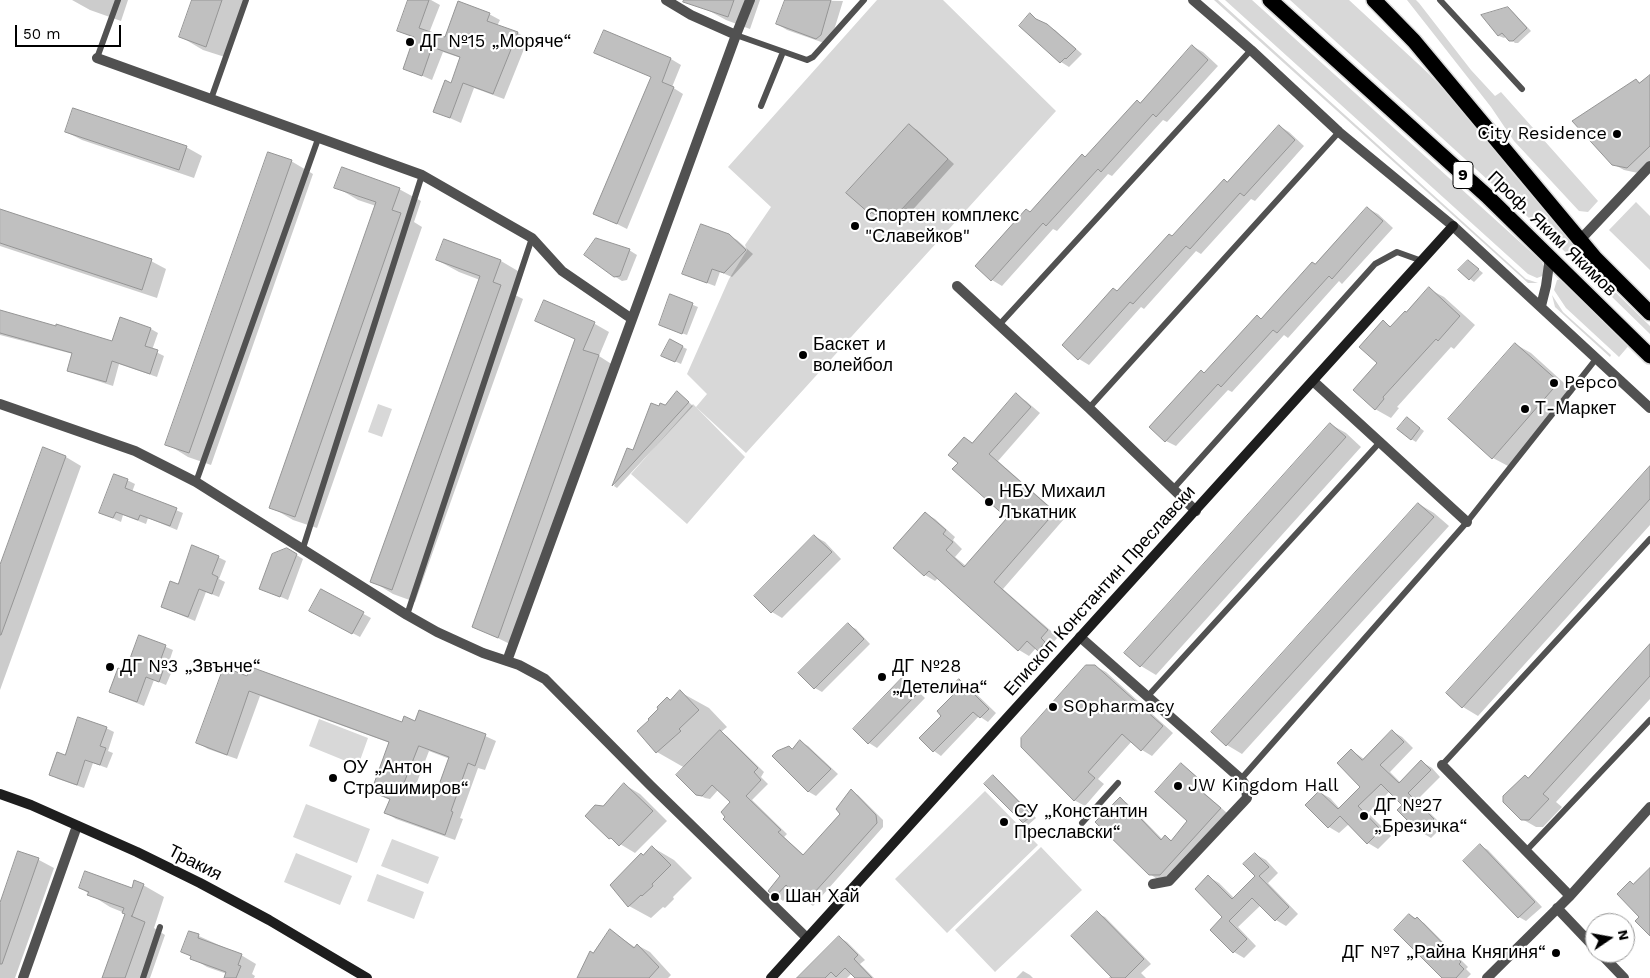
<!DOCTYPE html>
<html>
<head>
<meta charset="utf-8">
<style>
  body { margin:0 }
  #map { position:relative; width:1650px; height:978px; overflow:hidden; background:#fff; font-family:"Work Sans",sans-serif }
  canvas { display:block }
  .north { position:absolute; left:1585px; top:913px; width:50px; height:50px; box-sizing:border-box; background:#fff; border:1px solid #999; border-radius:50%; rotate:78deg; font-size:14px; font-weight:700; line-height:20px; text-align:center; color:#000 }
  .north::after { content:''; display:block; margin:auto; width:18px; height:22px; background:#000; clip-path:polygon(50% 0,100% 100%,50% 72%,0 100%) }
  .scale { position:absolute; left:15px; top:25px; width:106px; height:22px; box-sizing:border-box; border:2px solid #000; border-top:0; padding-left:6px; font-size:15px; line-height:18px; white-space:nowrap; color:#000; -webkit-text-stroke:4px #fff; paint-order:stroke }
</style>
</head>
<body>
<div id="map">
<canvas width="1650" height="978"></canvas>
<div class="north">N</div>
<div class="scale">50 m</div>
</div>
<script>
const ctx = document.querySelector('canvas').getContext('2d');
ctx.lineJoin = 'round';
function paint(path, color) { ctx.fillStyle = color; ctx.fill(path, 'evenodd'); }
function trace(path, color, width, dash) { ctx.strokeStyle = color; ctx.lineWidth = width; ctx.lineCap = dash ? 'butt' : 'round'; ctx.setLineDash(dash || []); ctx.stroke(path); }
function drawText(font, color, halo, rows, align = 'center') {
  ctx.font = font + ' "Work Sans",sans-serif'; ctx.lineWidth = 4.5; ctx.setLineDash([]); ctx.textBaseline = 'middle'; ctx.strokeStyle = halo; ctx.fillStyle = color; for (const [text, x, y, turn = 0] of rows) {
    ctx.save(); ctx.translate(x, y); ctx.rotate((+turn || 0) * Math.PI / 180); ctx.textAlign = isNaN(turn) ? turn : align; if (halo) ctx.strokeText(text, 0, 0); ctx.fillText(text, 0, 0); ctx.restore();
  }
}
paint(new Path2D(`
  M877 0H943L1056 111 746 453 696 407 707 394 687 374 729 279 747 250 745 245 771 207 728 167Z
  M1214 0H1218L1526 279 1538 283H1528Z
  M1225 0H1252L1541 261 1546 270 1545 275 1537 278 1528 274Z
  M1290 0H1349L1429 74 1476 124 1509 169 1608 285 1650 326V334C1534 219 1411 110 1290 0Z
  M1407 0H1416L1419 3 1471 70 1495 96 1501 92 1598 201 1588 212 1579 211 1514 141 1491 107Z
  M1636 202 1650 216V270L1609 230Z
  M1561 279 1631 343 1619 357 1566 308 1554 290 1557 280Z
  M1552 295 1563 312 1611 355 1610 357 1555 307Z
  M378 404 392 409 382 437 368 432Z
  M693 404 745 457 687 524 631 474Z
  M319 719 368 738 358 766 309 746Z
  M985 791 1038 845 947 933 895 879Z
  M306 804 370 829 357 863 293 837Z
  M392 839 439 857 428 884 381 866Z
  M1041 847 1082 890 995 972 955 930Z
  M296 853 352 876 340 905 284 882Z
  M377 874 424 892 414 919 367 901Z`), '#d8d8d8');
paint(new Path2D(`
  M72 0H128L121 21 90 10Z
  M194 0H248L228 58 203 50 181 37Z
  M409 0H431L440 5 429 33 446 39 489 14 500 20 497 26 518 33 528 39 504 99 474 88 461 123 434 111 452 84 461 58 443 52 432 80 404 68 415 38 398 30Z
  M707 0H760L750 29 726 20 704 8Z
  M786 0 843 1 831 40 827 44 787 30 777 24Z
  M1508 9 1513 12 1531 31 1518 43H1515L1507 36 1504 38 1499 36 1483 16Z
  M1030 15 1055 30 1082 54 1069 67 1061 62 1020 26Z
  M604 32 671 59 681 65 672 87 683 94 627 229 595 213 652 77 596 52Z
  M1192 46 1203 52 1218 66 1167 122 1163 120 1112 176 1108 174 1057 231 1053 229 1002 286 992 280 1031 213 1140 104Z
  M1650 77V161L1638 173 1624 170 1613 164 1636 80 1641 83Z
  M909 126 917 130 954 164 899 225 882 213 878 217 871 213Z
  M1279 126 1289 132 1304 146 1255 201 1251 199 1201 254 1196 251 1144 309 1141 307 1089 365 1079 359 1173 237 1224 180 1228 183Z
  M66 132 186 147 202 156 194 178 82 140Z
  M291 161 313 174 211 465 188 457 167 444Z
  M336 187 399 189 421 201 414 222 422 227 317 528 293 520 271 507 376 206 358 200Z
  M1367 208 1378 214 1393 228 1342 284 1339 281 1288 338 1284 335 1232 392 1228 390 1176 446 1166 441 1205 374 1316 265Z
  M0 211 151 261 166 269 157 298 0 246Z
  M729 236 737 240 753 254 732 277 720 272 715 286 691 277Z
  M444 241 501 261 523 274 515 295 523 299 415 602 393 594 372 581 480 280 459 272 437 260Z
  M629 250 637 255 627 280 622 281 614 276Z
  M1468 261 1483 273 1474 282 1470 279Z
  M1429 289 1444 297 1475 325 1454 349 1451 347 1397 407 1399 408 1391 418 1375 409 1383 322 1392 327 1407 313Z
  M671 296 698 307 687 335 665 327Z
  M544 302 595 324 609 332 599 356 613 365 512 645 473 626 576 340 536 320Z
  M0 312 113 342 121 319 151 329 158 333 152 350 164 356 157 377 119 364 113 386 76 374 69 370 73 354 0 335Z
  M670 341 687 349 681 364 668 358Z
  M1515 344 1531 353 1574 392 1508 466 1493 458Z
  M681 395 693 406 617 488 614 486 628 449 634 451 660 408 665 406Z
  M1016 395 1026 401 1040 413 998 461 1064 519 1003 589 1058 637 1051 645 1055 648 1048 655 1036 648 1029 656 1019 650 938 578 935 581 925 575 894 548 925 513 935 519 955 537 953 540 962 549 955 557 966 566 1009 518 959 463 964 438 973 443Z
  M1408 419 1424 431 1416 442 1411 439Z
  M1330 424 1346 433 1361 447 1156 675 1141 666Z
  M43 449 66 457 81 466 0 690V569Z
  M1650 468V525L1478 716 1463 707 1448 693Z
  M127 480 135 484 132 492 183 513 177 530 148 518 146 524 123 515 121 522 101 513Z
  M1419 504 1434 513 1449 526 1242 754 1227 745 1213 732Z
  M814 536 825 542 841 559 782 618 772 612 756 596Z
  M287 549 303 559 288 600 260 588Z
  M218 557 226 561 219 579 225 582 219 597 206 592 195 621 162 607 179 585Z
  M321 591 371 618 360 637 318 615Z
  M848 625 856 629 870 644 822 692 815 688Z
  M140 636 173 650 167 668 172 671 166 685 154 680 144 706 110 692 126 673Z
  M1650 645V699L1556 802 1562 807 1543 827H1536L1522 819 1529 779Z
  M1095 666 1106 672 1173 733 1152 756 1142 750 1132 741 1098 779 1104 784 1085 806 1074 800Z
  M248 677 403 724 416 722 485 736 496 741 485 770 478 768 460 818 463 819 455 840 396 819 386 813 390 800 373 791 390 743 260 696 237 759 208 749 198 743ZM429 751 450 759 436 798 414 790Z
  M903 680 910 684 925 698 877 748 869 743 855 729Z
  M960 681 967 685 996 713 988 722 979 716 941 756 934 751 921 738 943 716 957 693Z
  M680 692 709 708 727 727 721 732 727 736 764 772 761 777 768 784 752 800 787 834 784 837 804 855 841 814 851 791 858 795 883 820V827L813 906 793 890 783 901 770 891 782 875 731 802 718 790 710 799 705 798 697 794 685 768 657 752 671 701Z
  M106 728 114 732 108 751 113 753 107 768 93 763 84 788 58 779 51 775 66 757Z
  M1392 731 1402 737 1413 748 1390 772 1401 783 1422 762 1432 768 1440 777 1417 800 1443 826 1431 838 1421 832 1399 810 1404 805 1390 791 1368 813 1391 836 1378 849 1368 843 1349 824 1339 833 1329 827 1307 805 1319 792 1330 798 1340 809 1362 787 1351 750 1364 759Z
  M800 742 808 746 838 774 816 796 809 792 774 756 792 750Z
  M1181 765 1188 769 1206 785 1201 790 1227 813 1168 879H1157L1150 874 1120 799 1127 803 1163 840 1165 837 1173 841 1189 821Z
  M993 777 998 780 1036 818 1028 825 1024 822Z
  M625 785 640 794 667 821 635 853 610 838Z
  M1481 846 1488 850 1542 907 1526 921 1519 917Z
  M652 847 674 860 692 878 673 897 674 899 665 908 663 907 651 918 629 906 643 856Z
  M19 853 39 860 54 868 15 978H0V906Z
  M1255 854 1266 860 1278 873 1268 883 1298 914 1286 926 1276 920 1261 905 1238 927 1256 946 1244 958 1234 952 1224 917 1209 877 1219 883 1234 898 1256 876Z
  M143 885 164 897 154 928 165 935 150 978H104L127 914 110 907 80 888 132 889Z
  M1097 913 1105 917 1151 964 1141 973 1146 978H1109L1111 975Z
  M1410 915 1424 923 1468 967 1466 969 1471 974 1467 978H1443Z
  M611 931 636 948 637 945 650 952 671 975 668 978H579Z
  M190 932 241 955 256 964 252 974 255 976 254 978H228L227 974 207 967 192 958V957L183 952Z
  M839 937 847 942 865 960 860 964 874 978H857L852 973 847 978H799Z
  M1023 971 1030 975 1033 978H1016Z`), '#0003');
const building = new Path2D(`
  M192 0H222L206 47 179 37Z
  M408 0H429L419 28 445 37 458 1 490 13 487 21 518 32 493 94 463 83 450 118 433 112 445 80 451 83 460 57 432 47 422 76 403 69 414 37 397 31Z
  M684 0H734L728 17 683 2Z
  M785 0H831L821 35 816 39 776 24Z
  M1508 7 1527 28 1513 41H1509L1502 33 1498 36 1481 15Z
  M1030 13 1036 19 1047 24 1076 49 1066 59 1065 58 1060 63 1019 26Z
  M604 30 671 58 662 82 674 87 617 224 593 214 651 77 594 53Z
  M1192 45 1208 60 1156 117 1153 114 1101 172 1098 169 1046 226 1043 223 991 281 975 266 1026 209 1030 212 1082 154 1085 157 1137 100 1140 103Z
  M1650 75V146L1627 168 1612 165 1572 121 1636 79 1639 83Z
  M73 108 187 146 179 170 65 132Z
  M909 124 948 159 890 222 875 208 870 214 846 193Z
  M1279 125 1295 140 1244 196 1240 193 1190 249 1186 246 1133 304 1130 302 1078 360 1062 345 1113 288 1117 291 1169 234 1172 236 1224 179 1227 182Z
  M268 152 292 160 189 453 165 445Z
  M342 167 400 188 392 210 401 213 295 517 269 508 376 202 334 188Z
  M1367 207 1383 221 1332 279 1329 276 1277 333 1273 330 1221 387 1218 384 1165 442 1149 427 1201 370 1204 373 1257 315 1261 319 1312 262 1315 264Z
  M0 209 152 259 142 290 0 243Z
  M701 224 729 234 746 250 724 273 712 269 707 283 682 274Z
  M596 238 630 249 620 276 614 277 584 255Z
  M444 239 501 260 493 282 501 285 392 590 370 582 480 276 436 260Z
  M1468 260 1479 269 1469 280 1458 270Z
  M1429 287 1460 316 1438 341 1436 339 1383 397 1384 399 1375 410 1353 390 1377 363 1359 347 1383 320 1390 327 1405 311 1406 312Z
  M670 294 693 303 682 334 659 325Z
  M544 300 595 322 583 350 599 355 498 638 472 627 575 339 535 321Z
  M0 310 56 326V324L112 341 120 317 151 328 145 346 158 350 150 374 112 361 106 382 67 371 72 353 0 333Z
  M670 339 683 346 675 362 661 356Z
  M1515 343 1559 382 1492 459 1448 419Z
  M677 391 689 402 612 486 627 448 633 450 651 403 659 406 660 403 665 405Z
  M1016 393 1031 407 989 454 1055 512 994 582 1048 630 1041 638 1045 642 1038 651 1027 641 1018 651 929 571 924 576 893 548 925 512 946 530 943 534 953 542 946 550 964 567 1007 518 952 469 958 463 948 455 964 437 972 443Z
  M1407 417 1420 428 1411 440 1397 429Z
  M1330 423 1346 437 1140 667 1124 653Z
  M43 447 66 456 1 635H0V565Z
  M1650 466V499L1462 708 1446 693Z
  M114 474 128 479 125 488 177 508 170 526 140 515 138 520 116 512 113 518 99 513Z
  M1418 503 1434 517 1226 746 1211 732Z
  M814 535 832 552 771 613 754 596Z
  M192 545 219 556 212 574 218 577 212 594 199 589 188 617 161 607 170 581 178 584Z
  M287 548 297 554 280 597 259 589 272 554Z
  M321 589 364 612 352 634 309 611Z
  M848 623 864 639 814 689 798 673Z
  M139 635 166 645 159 664 165 665 159 682 146 677 137 702 109 692 118 668 125 671Z
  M1650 644V676L1543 794 1549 799 1529 820H1521L1503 802V796L1525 775 1528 778Z
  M1086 665H1095L1163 726 1141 751 1122 734 1088 772 1095 778 1074 801 1021 747V738Z
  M224 667 247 676 251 667 402 722 404 716 415 721 419 710 486 734 475 766 468 763 451 811 453 812 445 835 384 813 390 799 371 792 389 742 249 691 227 755 196 743ZM419 746 449 757 435 796 404 784Z
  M902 678 918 693 868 744 853 729Z
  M959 679 989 709 980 718 973 712 933 752 919 738 941 716 937 711 955 693 950 688Z
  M680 690 699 710 679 729 681 731 656 753 637 731 649 720 648 719 658 709 657 707 667 697 670 700Z
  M78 717 107 727 100 746 106 748 100 765 85 760 77 785 49 775 57 752 65 755Z
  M720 730 758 768 754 772 761 780 746 796 781 830 778 832 803 855 840 814 836 809 851 789 876 815 877 823 805 903 786 885 775 897 768 891 780 876 723 819 725 817 721 812 730 802 712 785 702 796 696 795 676 775Z
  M1392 730 1404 742 1380 765 1399 783 1421 760 1431 770 1408 793 1434 819 1420 833 1397 810 1402 805 1381 784 1358 806 1381 830 1367 844 1340 816 1328 828 1305 805 1319 791 1338 809 1360 787 1337 763 1351 749 1362 760Z
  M800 740 831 769 808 792 772 756 777 751 789 746 792 749Z
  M1181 763 1200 780 1195 786 1221 808 1160 875H1149L1095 822 1120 797 1161 840 1165 835 1171 841 1187 821 1155 792Z
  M993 775 1032 815 1023 823 984 784Z
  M624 783 653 811 619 846 611 838 609 839 585 816 595 805 603 806Z
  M1480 844 1535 902 1518 918 1463 861Z
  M652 846 671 865 652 884 653 886 642 896 641 895 628 907 610 885 641 853 643 855Z
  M18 851 39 858 2 964H0V903Z
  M1255 853 1269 867 1259 876 1289 907 1275 921 1252 898 1229 921 1247 939 1233 953 1210 930 1222 917 1195 889 1208 875 1232 899 1255 876 1243 864Z
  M1650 868V936L1635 921 1639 917 1617 894 1630 881 1633 884Z
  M85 871 132 888 134 880 144 884 132 916H131L145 922 125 978H102L125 914 122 913 124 908 87 895 89 892 79 888Z
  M1097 911 1144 959 1125 978H1112L1071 936Z
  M1409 914 1415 919 1417 917 1461 962 1459 964 1464 969 1456 978H1442L1394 930Z
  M610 929 634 948 637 944 659 967 649 978H577L590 951 593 953Z
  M189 931 199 934 198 938 242 954 238 965 241 966 236 978H224L226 972 190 959 191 956 181 952Z
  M839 936 858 955 854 959 872 978H855L845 968 836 977 831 972 825 978H797Z`);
paint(building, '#c0c0c0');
trace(building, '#959595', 1);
const highway = new Path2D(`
  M1270 0 1487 196 1650 356
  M1374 0 1414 41 1595 258 1650 313`);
trace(highway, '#dbdbdb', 18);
trace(new Path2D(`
  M1440 0 1522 89
  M736 35 807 60 813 57 864 0
  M97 58 118 0
  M211 99 246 0
  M761 106 783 52
  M999 325 1251 50
  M1089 408 1339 132
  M196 482 318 139
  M1173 489 1375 264 1397 252 1422 261
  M303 548 422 175
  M407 615 532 238
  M1147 697 1381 441
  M1442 765 1650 539
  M1241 779 1467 522 1596 359
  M1082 823 1118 783
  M1525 852 1650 720
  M143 978 160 927`), '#515151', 6);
trace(new Path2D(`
  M666 0 691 15 736 35
  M1193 0 1251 50 1339 132 1453 226 1650 408
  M97 58 422 175 532 238 562 271 632 319
  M1580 240 1650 166
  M957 286 1089 408 1196 511
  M1541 306 1546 286 1550 257
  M1313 381 1467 522
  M0 404 135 451 196 482 407 615 437 632 483 653 519 665 545 679 650 785 807 938
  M1080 637 1241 779 1246 786 1247 798 1169 881 1153 884
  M507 661 736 35 750 0
  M1442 765 1570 896
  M1557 908 1595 948
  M1600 953 1624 978
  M23 978 77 826
  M1487 978 1570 896 1650 807`), '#515151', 10);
trace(new Path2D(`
  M0 794 31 805 137 852 200 883 269 920 367 978
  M771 978 1453 226`), '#1e1e1e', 10);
trace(highway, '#000', 15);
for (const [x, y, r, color] of [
  [410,42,5,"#000"],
  [1617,134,5,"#000"],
  [855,226,5,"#000"],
  [803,355,5,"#000"],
  [1554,383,5,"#000"],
  [1525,409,5,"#000"],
  [989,502,5,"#000"],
  [110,667,5,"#000"],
  [882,677,5,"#000"],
  [1053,707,5,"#000"],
  [333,778,5,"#000"],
  [1178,786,5,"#000"],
  [1364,816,5,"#000"],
  [1004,822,5,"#000"],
  [775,897,5,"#000"],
  [1556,953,5,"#000"]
]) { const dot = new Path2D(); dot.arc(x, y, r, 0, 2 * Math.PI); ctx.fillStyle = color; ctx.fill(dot); trace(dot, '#fff', 2); }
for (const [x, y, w] of [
  [1463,175,20]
]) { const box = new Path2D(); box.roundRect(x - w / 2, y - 13.5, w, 27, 4); ctx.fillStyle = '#fff'; ctx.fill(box); trace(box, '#000', 1); }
drawText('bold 16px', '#000', null, [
  ["9",1463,175]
]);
drawText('18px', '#000', '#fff', [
  ["ДГ №15 „Моряче“",420,42],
  ["City Residence",1607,134,"right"],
  ["Спортен комплекс",865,216],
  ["\"Славейков\"",865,237],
  ["Баскет и",813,345],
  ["волейбол",813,366],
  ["Pepco",1564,383],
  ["Т-Маркет",1535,409],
  ["НБУ Михаил",999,492],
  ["Лъкатник",999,513],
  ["ДГ №3 „Звънче“",120,667],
  ["ДГ №28",892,667],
  ["„Детелина“",892,688],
  ["SOpharmacy",1063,707],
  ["ОУ „Антон",343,768],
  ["Страшимиров“",343,789],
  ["JW Kingdom Hall",1188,786],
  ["ДГ №27",1374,806],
  ["„Брезичка“",1374,827],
  ["СУ „Константин",1014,812],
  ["Преславски“",1014,833],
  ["Шан Хай",785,897],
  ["ДГ №7 „Райна Княгиня“",1546,953,"right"]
], 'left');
drawText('18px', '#000', '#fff', [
  ["Проф. Яким Якимов",1552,234,44],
  ["Епископ Константин Преславски",1100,591,-48],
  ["Тракия",195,863,27]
]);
</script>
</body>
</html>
